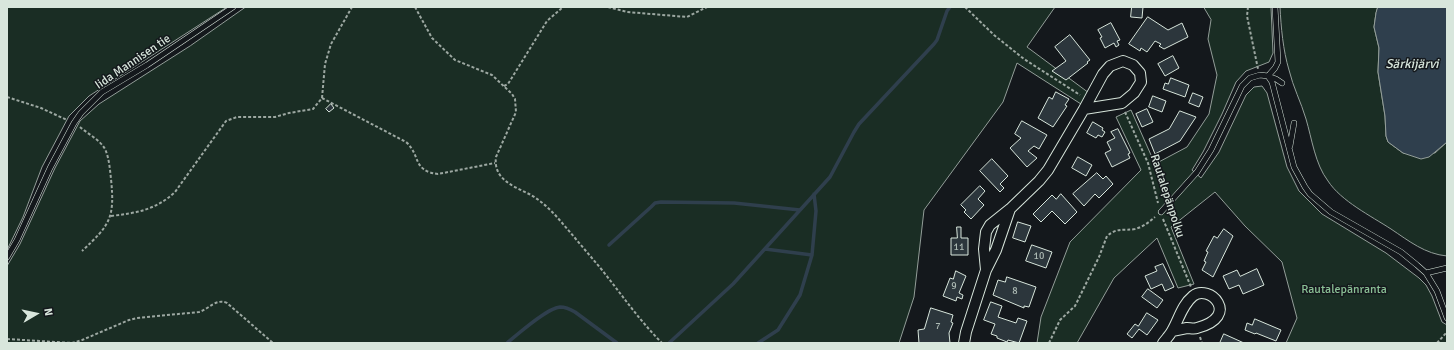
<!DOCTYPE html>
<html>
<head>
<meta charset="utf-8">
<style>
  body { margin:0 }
  #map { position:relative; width:1454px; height:350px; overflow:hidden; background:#14181c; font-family:Signika,sans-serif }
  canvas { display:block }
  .frame { position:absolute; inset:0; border:8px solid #d8e6dc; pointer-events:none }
  .north { position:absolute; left:16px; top:294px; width:40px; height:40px; -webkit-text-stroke:3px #14181c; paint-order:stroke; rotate:81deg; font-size:11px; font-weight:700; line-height:16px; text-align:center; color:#d8e6dc }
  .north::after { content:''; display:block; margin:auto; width:14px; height:18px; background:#d8e6dc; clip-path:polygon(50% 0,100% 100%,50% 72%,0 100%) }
</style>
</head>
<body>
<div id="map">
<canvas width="1454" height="350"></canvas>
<div class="frame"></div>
<div class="north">N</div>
</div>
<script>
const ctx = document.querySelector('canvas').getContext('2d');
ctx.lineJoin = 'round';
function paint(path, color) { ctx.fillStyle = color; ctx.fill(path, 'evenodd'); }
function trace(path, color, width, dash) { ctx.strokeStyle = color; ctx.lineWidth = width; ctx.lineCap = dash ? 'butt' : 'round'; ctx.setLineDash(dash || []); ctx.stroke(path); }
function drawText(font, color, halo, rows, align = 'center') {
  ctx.font = font + ' Signika,sans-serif'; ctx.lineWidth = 3; ctx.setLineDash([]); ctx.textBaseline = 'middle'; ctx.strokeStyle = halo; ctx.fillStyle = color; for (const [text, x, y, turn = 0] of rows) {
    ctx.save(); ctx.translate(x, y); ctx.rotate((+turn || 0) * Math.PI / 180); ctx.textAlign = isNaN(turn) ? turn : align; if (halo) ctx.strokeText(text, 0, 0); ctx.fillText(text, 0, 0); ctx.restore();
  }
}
const green = new Path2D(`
  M7 7H227L89 96 69 116 42 167 23 217 7 250Z
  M246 7H1055L1027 47 1089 93 1081 104 1017 63 1003 102 924 210 914 297 899 343H7V266L20 244 55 168 80 121 99 104 190 46Z
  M1204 7H1271L1273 53 1269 62 1246 71 1236 82 1222 114 1203 152 1192 170 1201 178 1219 152 1246 95 1254 87 1262 86 1267 93 1287 167 1299 191 1322 214 1386 253 1419 278 1426 285 1432 296 1442 322 1447 325V343H1286L1297 318 1282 262 1245 226 1215 192 1171 227 1194 284 1178 288 1157 238 1114 278 1077 343H1037L1041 317 1070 242 1141 170 1116 117 1131 110 1155 164 1187 147 1209 114 1217 75 1208 39 1211 20Z
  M1280 7H1378L1376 13 1374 27 1379 48 1378 72 1385 116 1386 136 1388 142 1403 153H1435L1447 142V256C1425 254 1409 241 1391 229 1371 216 1341 201 1328 181 1315 164 1312 139 1306 119 1301 102 1293 87 1289 70 1283 50 1281 27 1280 7Z`);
paint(green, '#1a2d24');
trace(green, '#939e99', 1);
const water = new Path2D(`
  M1378 7H1447V142L1429 157 1421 159 1403 153 1388 142 1386 136 1385 116 1378 72 1379 48 1374 27 1376 13Z`);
paint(water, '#2f3f4d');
trace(water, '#939e99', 1);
trace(new Path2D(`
  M609 245 651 207 655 203 661 202 734 203 800 210
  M765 249 812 255
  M507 343C518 334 547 308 560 307 565 307 570 309 575 312L617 343
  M669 343 733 284 830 177 854 132 859 124 934 44 937 40 947 11 950 7
  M758 343 778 330 800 295 812 255 816 211 814 194`), '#2f3f4d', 3.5);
const building = new Path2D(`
  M1132 7H1143L1142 18 1131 17Z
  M1148 17 1168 30 1182 23 1188 37 1164 49 1159 46 1161 44 1155 41 1147 52 1141 48 1140 51 1129 44Z
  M1111 23 1120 40 1117 41 1119 45 1116 47 1114 43 1105 48 1100 38 1102 37 1098 30Z
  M1070 35 1090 60 1087 62 1088 63 1066 80 1052 71 1066 61 1055 47Z
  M1173 56 1179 68 1165 76 1158 64Z
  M1171 78 1189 85 1185 97 1163 89 1165 83 1168 84Z
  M1056 92 1069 99 1065 105 1067 106 1053 127 1038 118 1049 97 1052 99Z
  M1193 93 1203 97 1199 107 1189 103Z
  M1153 96 1166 101 1162 112 1149 107Z
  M331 104 334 108 329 112 326 109Z
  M1147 109 1153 122 1142 127 1136 114Z
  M1180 111 1196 117 1180 141 1155 154 1149 139 1169 129Z
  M1022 121 1047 135 1039 149 1034 146 1028 151 1037 158 1027 167 1010 148 1021 138 1015 134Z
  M1093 122 1103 128 1102 130 1105 132 1102 137 1098 135 1096 138 1087 133Z
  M1118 129 1130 153 1128 154 1130 158 1112 167 1105 153 1111 150 1107 142 1115 138 1111 132Z
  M1078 157 1092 165 1086 176 1072 168Z
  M992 159 1008 176 1000 184 1004 188 1000 192 980 171Z
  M1097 173 1103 179 1106 176 1113 184 1099 198 1095 194 1084 206 1073 194Z
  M980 186 985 191 978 199 984 205 971 219 964 212 966 210 961 205Z
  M1061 194 1077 212 1065 224 1052 211 1041 222 1033 214 1052 195 1056 199Z
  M1018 222 1031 226 1025 242 1013 238Z
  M957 227H961V238H968V255H951V238H957Z
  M1224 229 1233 236 1213 277 1202 270 1206 262 1204 261 1208 252 1206 251 1214 236 1217 238Z
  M1032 245 1052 252 1046 268 1026 261Z
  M1163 264 1174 287 1165 291 1162 284 1151 289 1145 276 1157 271 1155 267Z
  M1257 269 1264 285 1243 294 1239 285 1229 289 1223 276 1237 270 1240 276Z
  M956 271 966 276 959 293 963 295 962 299 957 297 956 301 943 296 950 278 953 279Z
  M1007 277 1036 287 1029 307 1024 306V308L993 295 998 280 1005 282Z
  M1148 289 1163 300 1157 308 1142 297Z
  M991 302 1002 306 998 317 1016 323 1018 318 1027 321 1019 343 1008 340 1007 342 997 338V336L991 334 995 324 984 320Z
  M931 308 953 315 951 322 953 323 949 333 950 343H919L918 330 924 329Z
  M1147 313 1158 320 1147 335 1139 329 1132 338 1127 334 1135 324 1138 326Z
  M1255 319 1281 330 1276 341 1256 333 1255 334 1245 330 1247 323 1252 325Z
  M1224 334 1244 343H1220Z`);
paint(building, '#2c363c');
trace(building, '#d8e6dc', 1);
const lane = new Path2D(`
  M1275 7 1278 62 1275 68 1268 76 1276 79 1282 83
  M1290 146 1294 123
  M1161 212 1197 172 1211 150 1242 86 1250 78 1260 75 1268 76 1272 82 1294 167 1305 187 1310 194 1331 212 1401 252 1417 265 1426 273 1437 291 1447 318
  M7 257 17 240 50 168 74 123 81 113 102 92 147 65 233 7
  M1426 273 1447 268`);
const street = new Path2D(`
  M986 270 984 249 986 232 990 225 1010 209 1039 181 1048 170 1084 109 1122 103 1134 93 1141 82 1140 73 1133 65 1123 61 1110 66 1103 74 1084 109
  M964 343 966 332 986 270 996 250 1010 209
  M1163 343C1166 339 1170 335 1172 331 1179 319 1182 305 1193 296 1209 283 1242 316 1197 328 1194 329 1190 328 1187 328 1182 329 1177 330 1172 331`);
trace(lane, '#d8e6dc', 6);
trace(street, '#d8e6dc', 12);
trace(new Path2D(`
  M415 7 432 38 455 60 492 75 512 94 515 99 516 112 496 157C493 179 513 186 529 194 548 204 561 222 575 238 584 249 593 259 602 270 622 295 639 320 662 343
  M608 7 627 12 687 17 707 7
  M965 7 994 35 1024 59 1080 95
  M1248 7 1247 16 1258 69
  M504 86 508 84 547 21 563 7
  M7 97 41 108 67 120
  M322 98 406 142C421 155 412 171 438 174L495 163
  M1125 112 1148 163 1158 203
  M80 127C88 134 100 140 105 149 109 157 110 170 111 179 115 218 110 225 82 251
  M111 216C136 213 156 210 175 192L226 121 237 117H275L289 113 313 109 322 98 325 64 331 44 352 7
  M1163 219 1191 287
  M1200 337 1202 343
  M7 339 72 343 82 340 129 320 137 318 199 312C209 309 216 298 227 303L273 343
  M1049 343 1060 320 1075 306 1077 302 1099 257 1107 236C1118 227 1123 231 1135 229 1143 227 1149 222 1155 217
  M1437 343 1447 332`), '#9da8a2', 2, [3, 2]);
trace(lane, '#14181c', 5);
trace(street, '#14181c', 10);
drawText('10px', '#adbab4', null, [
  ["11",959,247],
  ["10",1039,256],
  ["9",954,286],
  ["8",1015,291],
  ["7",938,326]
]);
drawText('12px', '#d8e6dc', '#14181c', [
  ["Iida Mannisen tie",133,62,-34],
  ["Rautalepänpolku",1167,196,72]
]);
drawText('12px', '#8ac095', '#14181c', [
  ["Rautalepänranta",1344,290]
]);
drawText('italic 13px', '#d8e6dc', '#14181c', [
  ["Särkijärvi",1412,65]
]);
</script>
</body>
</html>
